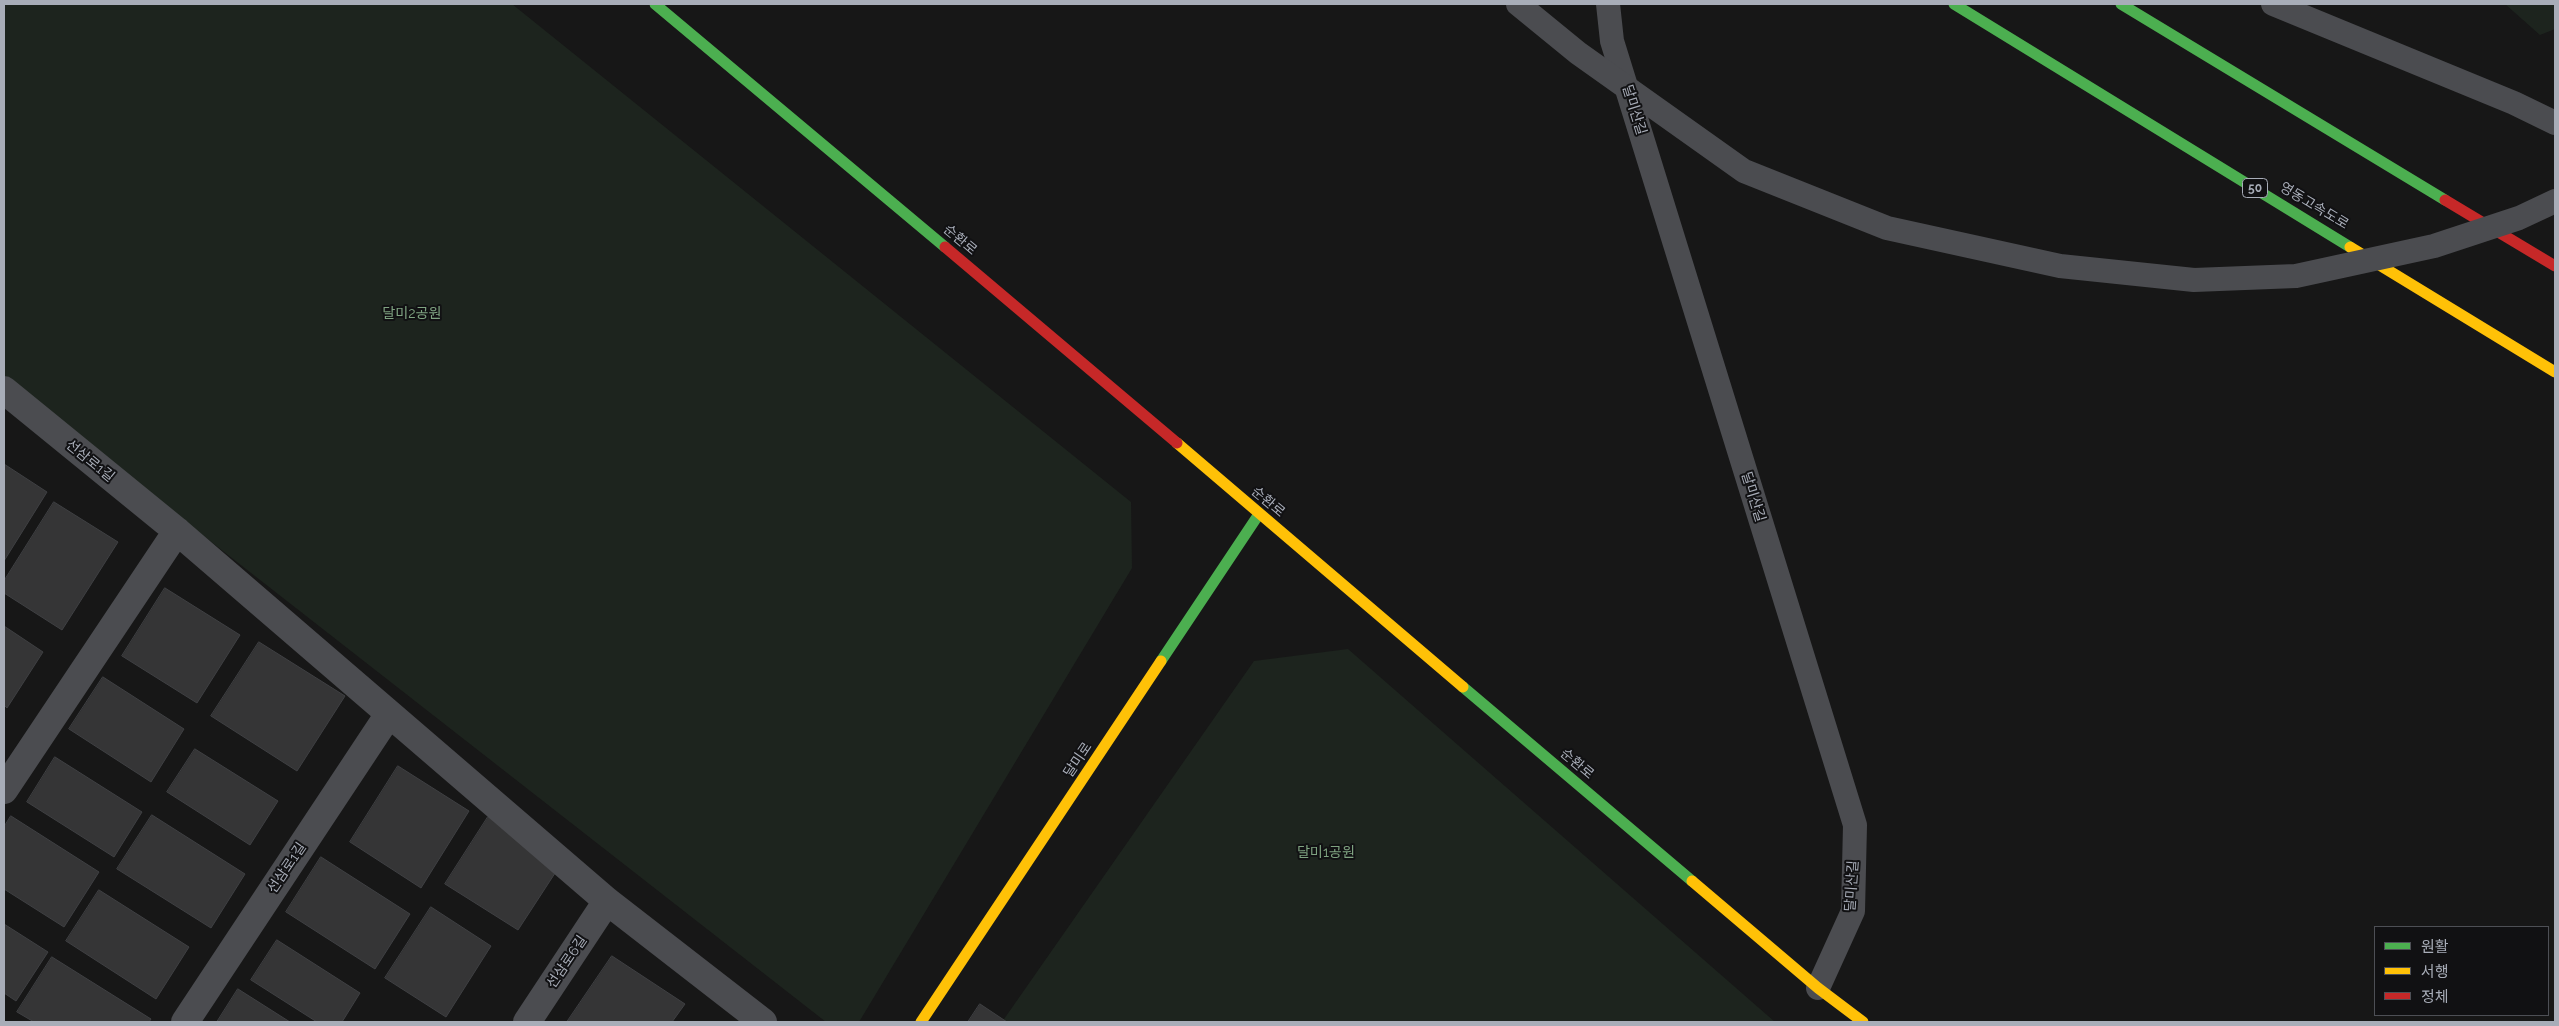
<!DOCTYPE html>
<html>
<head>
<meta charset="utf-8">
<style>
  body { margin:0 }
  #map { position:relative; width:2559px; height:1026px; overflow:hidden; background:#171717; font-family:Raleway,"Noto Sans KR",sans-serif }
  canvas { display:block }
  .frame { position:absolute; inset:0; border:5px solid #a8adb8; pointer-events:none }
  .legend { position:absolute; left:2374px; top:926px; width:175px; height:90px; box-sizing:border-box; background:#111113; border:1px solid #4d4f55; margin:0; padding:6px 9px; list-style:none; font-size:15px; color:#a8adb8 }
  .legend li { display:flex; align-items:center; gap:10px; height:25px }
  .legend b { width:25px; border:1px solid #4d4f55 }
</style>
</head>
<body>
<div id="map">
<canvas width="2559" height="1026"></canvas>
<div class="frame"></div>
<ul class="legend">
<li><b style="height:6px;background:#4caf50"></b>원활</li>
<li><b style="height:6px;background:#ffc107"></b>서행</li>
<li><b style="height:6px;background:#c62828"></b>정체</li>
</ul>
</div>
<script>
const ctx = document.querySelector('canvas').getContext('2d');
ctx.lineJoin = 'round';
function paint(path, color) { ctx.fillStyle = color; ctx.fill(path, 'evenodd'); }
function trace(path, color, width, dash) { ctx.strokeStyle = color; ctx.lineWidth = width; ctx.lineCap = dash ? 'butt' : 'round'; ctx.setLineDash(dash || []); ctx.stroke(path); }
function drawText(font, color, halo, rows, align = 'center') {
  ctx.font = font + ' Raleway,"Noto Sans KR",sans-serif'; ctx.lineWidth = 4; ctx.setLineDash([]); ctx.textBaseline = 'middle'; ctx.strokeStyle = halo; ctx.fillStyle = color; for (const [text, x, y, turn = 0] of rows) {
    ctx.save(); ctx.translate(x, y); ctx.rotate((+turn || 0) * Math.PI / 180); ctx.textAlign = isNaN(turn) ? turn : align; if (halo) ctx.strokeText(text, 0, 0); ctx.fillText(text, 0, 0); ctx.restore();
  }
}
paint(new Path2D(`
  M4 4H512L1131 502 1132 568 859 1022H826L4 380Z
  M2505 4H2555V29L2540 35Z
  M1348 649 1775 1022H1002L1254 661Z`), '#1d241e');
const building = new Path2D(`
  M4 464 47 492 4 561Z
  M54 502 118 542 62 630 4 593V581Z
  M165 588 240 635 197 703 122 656Z
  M4 626 43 652 7 708 4 705Z
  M259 642 345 696 297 771 211 716Z
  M103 677 184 729 151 782 69 729Z
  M195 749 278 801 250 845 167 792Z
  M55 757 142 812 114 857 27 802Z
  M398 766 469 811 421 888 350 842Z
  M152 815 245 874 211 928 117 869Z
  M11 816 99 872 64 927 4 889V827Z
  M488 817 561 864 518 930 445 884Z
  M321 857 410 914 375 969 286 912Z
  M99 890 189 947 156 999 66 941Z
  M431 907 491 946 446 1017 385 978Z
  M4 924 48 952 16 1001 4 993Z
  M277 940 360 993 342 1022H317L251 980Z
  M612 956 685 1004 672 1022H567Z
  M52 957 151 1019 149 1022H34L17 1012Z
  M238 989 290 1022H217Z
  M980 1004 1007 1022H968Z`);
paint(building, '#353536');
trace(building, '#3f4043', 1);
trace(new Path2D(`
  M1608 4 1612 41 1855 825 1853 911 1818 988
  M2273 4 2514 103 2555 123`), '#4b4c50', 24);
trace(new Path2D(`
  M4 390 177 531 607 901 763 1022
  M4 790 177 531
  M185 1022 389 714
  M527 1022 607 901`), '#4b4c50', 28);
trace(new Path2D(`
  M655 4 945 247
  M1954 4 2350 247
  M2121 4 2445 200
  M1161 661 1259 514
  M1463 687 1692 881`), '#4caf50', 11);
trace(new Path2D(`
  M2350 247 2555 372
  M1177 443 1463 687
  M1692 881 1818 988 1863 1022
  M921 1022 1161 661`), '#ffc107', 11);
trace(new Path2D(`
  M2445 200 2555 266
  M945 247 1177 443`), '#c62828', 11);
trace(new Path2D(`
  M1518 4 1578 53 1744 171 1887 228 2060 266 2194 280 2296 276 2434 246 2519 218 2555 201`), '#4b4c50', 24);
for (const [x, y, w] of [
  [2255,188,25]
]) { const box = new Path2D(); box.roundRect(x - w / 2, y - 9.5, w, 19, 4); ctx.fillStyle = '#111113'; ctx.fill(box); trace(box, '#a8adb8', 1); }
drawText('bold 12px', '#a8adb8', null, [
  ["50",2255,188]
]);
drawText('14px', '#a8adb8', '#111113', [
  ["달미산길",1634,110,73],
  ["영동고속도로",2314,206,31],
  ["순환로",960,240,40],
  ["선삼로1길",90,461,39],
  ["달미산길",1753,497,73],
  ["순환로",1268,502,40],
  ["달미로",1078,760,-56],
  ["순환로",1577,764,40],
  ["선삼로1길",287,868,-56],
  ["달미산길",1852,886,-86],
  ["선삼로6길",567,962,-56]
]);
drawText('14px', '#7fa381', '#111113', [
  ["달미2공원",412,314],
  ["달미1공원",1326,853]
]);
</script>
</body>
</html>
